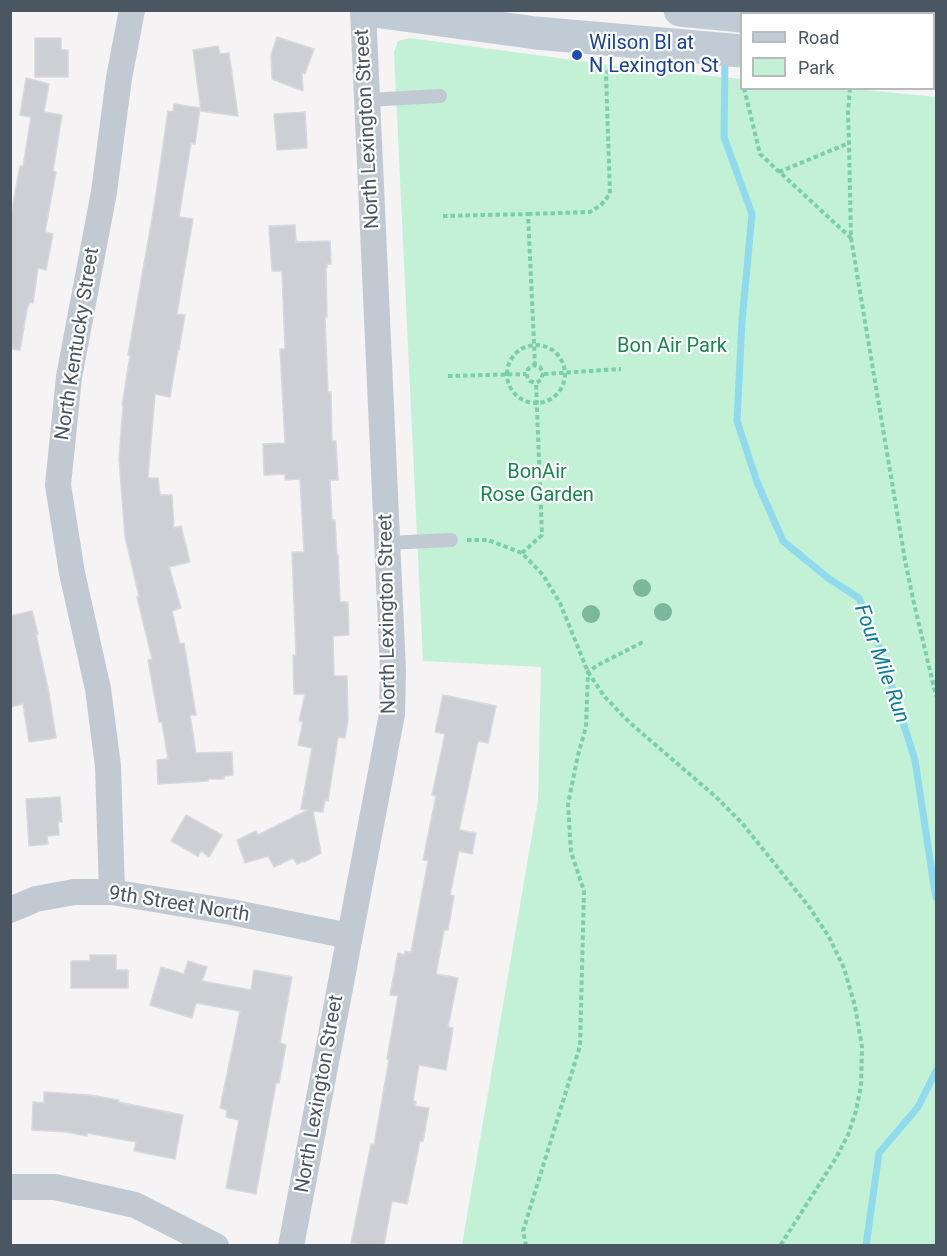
<!DOCTYPE html>
<html>
<head>
<meta charset="utf-8">
<style>
  body { margin:0 }
  #map { position:relative; width:947px; height:1256px; overflow:hidden; background:#f5f3f3; font-family:Roboto,sans-serif }
  canvas { display:block }
  .frame { position:absolute; inset:0; border:12px solid #4a5661; pointer-events:none }
  .legend { position:absolute; left:740px; top:12px; width:195px; height:78px; box-sizing:border-box; background:#fff; border:2px solid #b7bbc0; margin:0; padding:8px 10px; list-style:none; font-size:18px; color:#4a5661 }
  .legend li { display:flex; align-items:center; gap:12px; height:30px }
  .legend b { width:30px; border:2px solid #b7bbc0 }
</style>
</head>
<body>
<div id="map">
<canvas width="947" height="1256"></canvas>
<div class="frame"></div>
<ul class="legend">
<li><b style="height:8px;background:#c1cbd6"></b>Road</li>
<li><b style="height:16px;background:#c3f1d5"></b>Park</li>
</ul>
</div>
<script>
const ctx = document.querySelector('canvas').getContext('2d');
ctx.lineJoin = 'round';
function paint(path, color) { ctx.fillStyle = color; ctx.fill(path, 'evenodd'); }
function trace(path, color, width, dash) { ctx.strokeStyle = color; ctx.lineWidth = width; ctx.lineCap = dash ? 'butt' : 'round'; ctx.setLineDash(dash || []); ctx.stroke(path); }
function drawText(font, color, halo, rows, align = 'center') {
  ctx.font = font + ' Roboto,sans-serif'; ctx.lineWidth = 4.5; ctx.setLineDash([]); ctx.textBaseline = 'middle'; ctx.strokeStyle = halo; ctx.fillStyle = color; for (const [text, x, y, turn = 0] of rows) {
    ctx.save(); ctx.translate(x, y); ctx.rotate((+turn || 0) * Math.PI / 180); ctx.textAlign = isNaN(turn) ? turn : align; if (halo) ctx.strokeText(text, 0, 0); ctx.fillText(text, 0, 0); ctx.restore();
  }
}
paint(new Path2D(`
  M410 38 639 69 741 79 742 88H846L936 97V1245H462L538 800 541 667 423 661 394 52 398 41Z`), '#c3f1d5');
trace(new Path2D(`
  M725 57 724 137 752 214 742 321 737 421 757 482 783 541 828 578 859 598 876 637 915 760 934 886 936 897
  M866 1246 879 1153 918 1107 936 1071`), '#90daee', 7);
const building = new Path2D(`
  M277 37 314 49 305 74 302 72 303 91 272 79 271 55Z
  M35 38H61V50H68V77H35Z
  M218 46 220 54 229 53 238 116 201 111 193 50Z
  M26 78 49 84 44 112 62 115 53 171 56 172 45 232 53 234 46 270 38 268 33 303 30 302 27 309 20 350 10 349V220L20 166H23L31 117 20 115Z
  M174 104 200 108 195 144 191 143 179 217 193 219 177 314 185 315 179 350H178L170 397 155 394 148 478H158L160 495H172L174 528 181 526 190 562 169 567 181 608 172 611 180 644 184 643 196 715H190L196 753 232 752 233 775 224 776V779H208V781L158 784 157 760 168 759 162 722H159L148 660 152 659 137 597 139 596 125 537 119 459 123 406 122 405 130 356 128 355 154 207 168 111 173 112Z
  M305 112 307 148 277 150 274 114Z
  M295 225 296 242 330 241 331 264H327V268H326L327 317H325L328 392H331L332 441H336L338 480H330L332 520H335L337 555H338L340 602H348L349 635 333 636 334 676H347L348 720 345 738 338 737 328 801 325 800 323 812 313 811 321 853 304 862 303 861 297 864 293 858 274 867 268 856 245 863 237 840 256 831 258 835 308 810 301 809 312 748 298 745 303 722 299 721 305 694H294L293 655H296L292 552H304L300 479 285 480V474L264 475 263 444 285 443 280 349H285L282 271H272L269 226Z
  M32 611 38 634H36L49 693 56 738 29 742 23 704 10 707V616Z
  M443 695 496 706 488 743 478 741 459 830 476 833 472 854 459 851 450 895 454 896 448 930H444L436 974 458 978 448 1027 453 1028 446 1070 419 1065 413 1101 416 1102 415 1106 429 1108 423 1141H420L407 1204 392 1201 384 1245H363L351 1243 371 1144 374 1145 389 1060 387 1059 398 996 390 995 398 953 405 955V951L411 952 428 861 423 860 436 796 432 795 445 734 435 732Z
  M60 797 62 822H58L59 835 47 836 48 844 29 846 26 799Z
  M186 815 222 835 209 857 201 851 198 856 171 841Z
  M90 955H116V970H128V988H71V961H90Z
  M188 961 207 967 202 981 251 990 254 970 292 977 280 1043 286 1045 279 1083H276L256 1194 226 1188 239 1120 226 1117 227 1110 220 1108 240 1011 196 1003 192 1018 150 1005 161 967 184 974Z
  M44 1092 89 1095 119 1100 118 1102 183 1115 175 1159 134 1151 136 1142 87 1133V1136L66 1132 32 1130 33 1102 44 1103Z`);
paint(building, '#cdcfd5');
trace(building, '#d7d9de', 1.5);
trace(new Path2D(`
  M744 88 760 154 851 238
  M850 88 848 112 849 143 851 238 905 560 913 599 936 696
  M779 172 849 143
  M528 214 590 212 601 205 610 194 606 74 612 67
  M443 216 528 214 535 365
  M507 374a29 29 0 1 1 58 0a29 29 0 1 1-58 0Z
  M544 374 621 369
  M448 376 526 374
  M467 540H488L522 553 543 575 560 603 588 672 604 696 629 722 716 797 742 823 810 908 829 937 844 968 855 1006 862 1047 861 1086 856 1111 848 1135 836 1158 780 1246
  M522 553 542 535 536 383 541 380 543 373 540 367 533 365 528 369 527 376 530 381 536 383
  M526 1246 523 1231 580 1046 584 891 571 852 568 804 578 755 586 727 588 672 598 665 641 643 639 641`), '#7ad0a6', 4, [4.5, 3]);
trace(new Path2D(`
  M367 100 440 96
  M387 543 451 540`), '#c1cad2', 14);
trace(new Path2D(`
  M884 14 885 10
  M112 892 108 766 98 689 72 573 58 485 69 377 104 192 119 78 132 10
  M10 910 36 899 74 892H112L231 912 349 936
  M10 1187H55L135 1205 216 1246
  M291 1246 392 714 393 670 363 10`), '#c1cad2', 26);
trace(new Path2D(`
  M367 10 536 33 742 51
  M680 10 742 16
  M934 10 936 14
  M934 65 936 66`), '#c1cbd6', 33);
ctx.fillStyle = '#7bb799';
for (const [x, y] of [
  [642,588],
  [663,612],
  [591,614]
]) { ctx.beginPath(); ctx.arc(x, y, 9, 0, 2 * Math.PI); ctx.fill(); }
for (const [x, y, r, color] of [
  [577,55,6,"#1a4fb4"]
]) { const dot = new Path2D(); dot.arc(x, y, r, 0, 2 * Math.PI); ctx.fillStyle = color; ctx.fill(dot); trace(dot, '#fff', 2); }
drawText('20px', '#164399', '#fff', [
  ["Wilson Bl at",589,44],
  ["N Lexington St",589,67]
], 'left');
drawText('20px', '#4a5661', '#fff', [
  ["North Lexington Street",368,129,-93],
  ["North Kentucky Street",78,344,-81],
  ["North Lexington Street",388,614,-91],
  ["9th Street North",179,905,9],
  ["North Lexington Street",320,1094,-80]
]);
drawText('20px', '#17864f', '#fff', [
  ["Bon Air Park",672,347],
  ["BonAir",537,473],
  ["Rose Garden",537,496]
]);
drawText('italic 21px', '#0c7c9b', '#fff', [
  ["Four Mile Run",881,664,70]
]);
</script>
</body>
</html>
